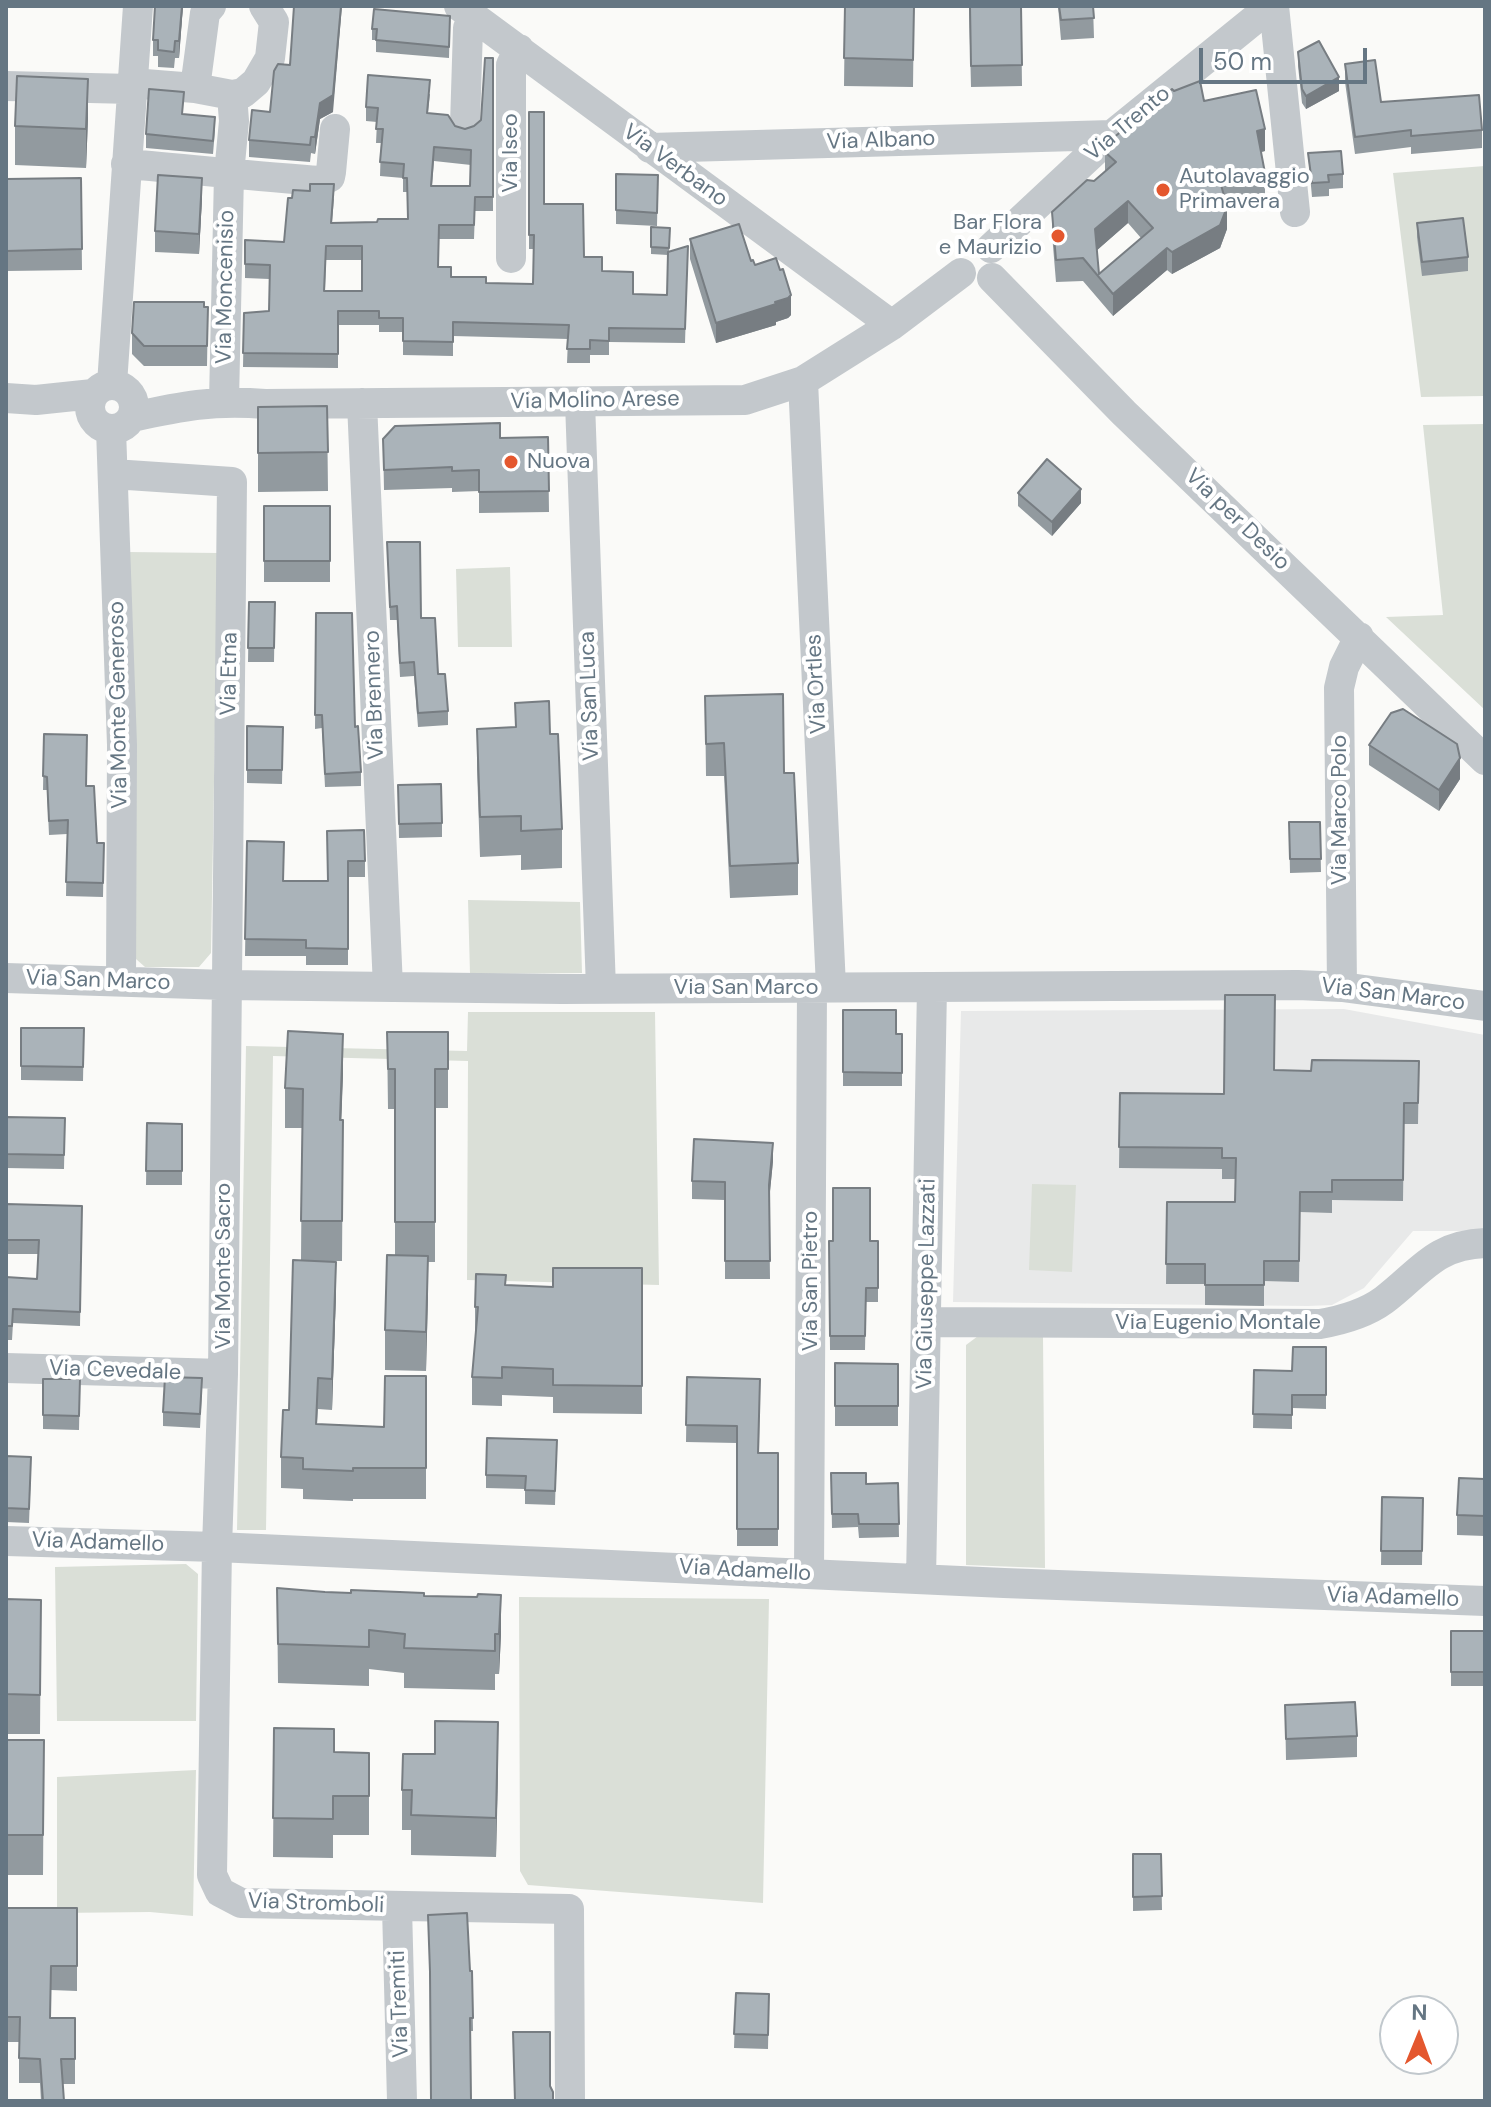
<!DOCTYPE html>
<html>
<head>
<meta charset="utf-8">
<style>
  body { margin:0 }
  #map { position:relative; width:1491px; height:2107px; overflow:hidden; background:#fafaf8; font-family:"DM Sans",sans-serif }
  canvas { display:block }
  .frame { position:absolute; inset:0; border:8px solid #657683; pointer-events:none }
  .north { position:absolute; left:1379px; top:1995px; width:80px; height:80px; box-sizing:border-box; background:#fff; border:2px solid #c1c8cd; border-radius:50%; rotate:1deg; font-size:22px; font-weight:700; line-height:32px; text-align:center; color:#657683 }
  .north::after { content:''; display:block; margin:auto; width:28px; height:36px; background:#e4572e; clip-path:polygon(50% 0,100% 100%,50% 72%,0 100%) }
  .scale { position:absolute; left:1199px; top:48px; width:168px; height:36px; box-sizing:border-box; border:4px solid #657683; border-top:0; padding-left:10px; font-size:24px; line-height:28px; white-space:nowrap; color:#657683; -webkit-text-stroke:6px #fff; paint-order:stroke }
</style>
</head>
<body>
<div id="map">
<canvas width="1491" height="2107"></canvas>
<div class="frame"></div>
<div class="north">N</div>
<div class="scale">50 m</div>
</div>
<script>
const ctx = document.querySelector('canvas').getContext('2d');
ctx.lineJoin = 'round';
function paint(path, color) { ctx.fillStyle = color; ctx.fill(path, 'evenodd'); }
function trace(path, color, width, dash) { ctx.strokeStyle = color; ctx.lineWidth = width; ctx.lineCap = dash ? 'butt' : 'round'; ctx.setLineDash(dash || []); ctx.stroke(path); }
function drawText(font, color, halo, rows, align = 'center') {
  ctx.font = font + ' "DM Sans",sans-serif'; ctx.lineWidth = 8; ctx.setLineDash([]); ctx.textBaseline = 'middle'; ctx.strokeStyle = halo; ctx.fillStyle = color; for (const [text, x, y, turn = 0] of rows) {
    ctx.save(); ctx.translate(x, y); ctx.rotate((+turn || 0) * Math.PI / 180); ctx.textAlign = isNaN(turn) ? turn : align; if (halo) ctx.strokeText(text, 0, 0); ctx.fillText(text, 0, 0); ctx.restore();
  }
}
paint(new Path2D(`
  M1344 1009 1485 1035V1231H1413L1364 1288 1332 1305 1308 1306 953 1302 961 1011Z`), '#e8e9e9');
paint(new Path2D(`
  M1485 166V396L1421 397 1393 173Z
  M1485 424V710L1386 617 1443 615 1423 425Z
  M128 552 218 553 211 953 199 967H145L136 959Z
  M510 567 512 647H458L456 569Z
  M468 900 580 902 582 973 470 974Z
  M468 1012H655L659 1285 467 1280 468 1061 273 1056 266 1530H237L246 1046 467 1051Z
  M1032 1184 1076 1185 1072 1272 1029 1270Z
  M978 1336H1043L1045 1568 966 1565V1345Z
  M186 1564 198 1574 196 1721H57L55 1567Z
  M519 1597 769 1599 763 1903 528 1885 520 1871Z
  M196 1770 193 1916 150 1912 57 1913V1777Z`), '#dadfd7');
trace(new Path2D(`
  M459 6 892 325
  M1274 6 1295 212
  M132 83 195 88 232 95 243 93 256 82 270 58 274 22 264 6
  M6 86 132 89
  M195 88 205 13 211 6
  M465 125 468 28 474 16
  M650 148 1112 135
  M126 164C191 169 256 177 322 181L330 177 331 172 335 129
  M991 248 1112 135 1271 6
  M511 258V65L519 49
  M992 278 1124 413 1485 760
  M803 381 831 987
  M112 384 138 6
  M90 407a22 22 0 1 1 44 0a22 22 0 1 1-44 0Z
  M6 398 36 400 93 394
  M224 401 229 174 234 121 232 95
  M580 402 601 989
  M362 403 388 987
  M132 417C183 406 212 400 265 404L745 400 803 381 892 325 961 273
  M111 429 122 745 121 981
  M113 474 232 482 223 1374 217 1547 212 1875 220 1892 241 1903 569 1909 570 2101
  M6 978 226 985 562 989 1298 985 1342 987 1485 1006
  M1342 987 1339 688 1344 667 1359 637
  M927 1322 1320 1324C1343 1320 1365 1314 1384 1300 1421 1272 1434 1245 1485 1243
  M6 1368 223 1374
  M6 1541 217 1547 1004 1583 1485 1601
  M809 1574 812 988
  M921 1579 932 988
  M397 1907 402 2101`), '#c3c8cc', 30);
paint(new Path2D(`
  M183 6 179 58H175L174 68 158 67V56H153V40Z
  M845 6H914L913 87 844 86Z
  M969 6H1021L1022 86 971 87Z
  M1058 6H1093L1094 38 1061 40Z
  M450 16 449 58 376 52V40H372V29Z
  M1298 52 1339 91 1306 109 1302 103 1298 66Z
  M493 58V211H475L474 239H439L438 267 451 277 486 283 533 284 534 249H529V112L544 204 584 257 633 294 667 295 668 255 651 254V227L670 228 669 252 688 246 685 343 609 342V355H590V363H567L568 339 453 336V356L403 355V332H379V325H338V368L243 367 244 313 269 311V279L245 278V240L284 242 334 198 332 223 377 222 408 219 407 192H403V178L380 176 381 143H376L377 122 366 121V107L430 94 428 113 455 126 465 129 474 126 481 120ZM434 161 471 165 470 186H432ZM326 260H362V291H325Z
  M1345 64 1381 102 1482 130V148L1411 154V147L1355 154 1345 82Z
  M290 65 333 112 320 119 315 154 311 153 310 162 249 157V140L270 112Z
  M1174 91 1204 101 1265 151 1261 152 1265 173V196L1226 203 1227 229 1220 248 1172 274 1167 270 1113 316 1083 281 1056 282 1052 234V212L1094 181 1105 171V152ZM1128 223 1141 238 1099 274 1097 250Z
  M183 114 215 130 213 154 146 148V134Z
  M88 119 86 168 15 165V126Z
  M1308 153 1343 174V188L1329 189V196L1312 197Z
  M616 174 658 175 657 226 616 224Z
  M81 178 82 270 6 271V179Z
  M202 198 199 254 155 252V231Z
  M1417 223 1468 257V271L1422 276 1417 237Z
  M690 239 751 261 791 315 788 318 776 322V325L716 343 690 259Z
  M204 307H208L207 366H144L132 354V333Z
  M327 406 328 491 258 492V407Z
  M548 437 549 512 479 513V491L452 492V488L384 490 383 439Z
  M1018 493 1081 503 1052 536 1018 506Z
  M264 506H330V582H264Z
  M387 542 421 618 448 711V725L418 727 414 676 400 677 397 620H390Z
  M249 602H275L274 662H248Z
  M316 613 355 727 361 772V786L325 787 322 728 315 729Z
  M705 696 784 773 798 863V895L730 898 724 776H706Z
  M515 703 550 734 562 829V868L521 870V855L480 857 477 768V729L515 727Z
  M247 726 283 727 282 784 247 783Z
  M44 734 86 786 97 843H104L103 897 66 896 67 834 49 835 47 790H43Z
  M1369 745 1460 779 1439 811 1369 765Z
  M398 785 442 823V837L399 838Z
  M1289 822H1320L1321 872 1290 873Z
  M327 831 365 861V877H348V965H306V956H245L247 841 283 881H328Z
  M843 1010 896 1034H902V1086H843Z
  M21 1028H84L83 1081 21 1080Z
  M387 1032H448V1108H435V1262H428L426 1371 385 1370V1330L395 1255V1109H388Z
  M1419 1061 1418 1124H1404L1403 1201 1332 1200V1213L1300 1212 1299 1282 1264 1281V1306L1205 1305V1284H1166L1167 1202H1235L1236 1179H1222V1169L1119 1168 1120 1093 1224 1094 1274 1070 1311 1071Z
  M343 1073 341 1120H343L342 1261H303L336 1293 332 1410 318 1409 317 1424 384 1427 426 1376V1499H353V1501L303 1499V1489L281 1488V1457L289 1410 301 1260 302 1128H285V1088Z
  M6 1117 65 1118 64 1169 6 1168Z
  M147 1123 182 1124V1185H146Z
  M773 1161 769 1200 770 1279H725V1200L692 1199V1181Z
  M6 1204 82 1206 80 1326 13 1323 12 1340H6V1277L37 1279 38 1254H6Z
  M829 1241H878V1302H866L865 1350H830Z
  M642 1268V1414L553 1413V1397L502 1395V1406L472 1405V1377L476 1335H475V1307L506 1285 553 1287Z
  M1326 1347V1409L1292 1408V1429L1253 1428 1254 1370 1292 1371Z
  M835 1363 898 1364V1426H835Z
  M687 1377 760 1379 759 1453H778V1546H737V1443L686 1442Z
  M80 1379 79 1430 43 1429V1415Z
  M202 1391 200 1428 163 1426V1412Z
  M557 1440 555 1505 525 1504V1489L486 1488V1475Z
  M6 1456 31 1471 29 1523 6 1522Z
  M831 1473 866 1484 898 1483 899 1537 859 1538 858 1527 832 1528Z
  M1485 1479V1536L1457 1535V1515Z
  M1382 1497 1423 1498 1422 1565H1381Z
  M277 1588 325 1592 424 1596 501 1635 499 1674H495V1690L404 1688V1673L369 1669V1686L278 1683Z
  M6 1599 41 1600 40 1734H6Z
  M1451 1631H1485V1686H1451Z
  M1285 1705 1357 1736V1757L1286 1760Z
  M274 1728 334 1752 369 1753V1835H333V1858L273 1857Z
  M6 1740H44L43 1875H6Z
  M498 1762 496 1857 411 1855V1830H402V1790Z
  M1133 1854H1161L1162 1910 1133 1911Z
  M77 1908V1991L51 1990 50 2018H75V2084H63L64 2101H41L40 2083H19V2042H6V1997Z
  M428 1915 470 1971H472L473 2031H470L430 1986Z
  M736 1993 769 1994 768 2049 734 2048Z`), '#929a9f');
paint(new Path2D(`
  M182 6H183L179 58V41Z
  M341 6H342L333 112 320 119 315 154V137L320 103Z
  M1339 77V91L1306 109V96Z
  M88 79V119L86 168V129Z
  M1265 129V151L1257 153V131Z
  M202 178V198L199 254V234Z
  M1128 201V223L1095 252V229Z
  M1227 207V229L1220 248 1172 274V252Z
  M1167 248V270L1113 316V294Z
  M791 295V315L788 318 776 322V325L716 343V323Z
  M1081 489V503L1052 536V522Z
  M1460 758V779L1439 811V790Z
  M343 1034V1073L340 1159V1120Z
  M773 1143V1161L769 1202V1185Z
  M428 1256V1296L426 1371V1332Z
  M336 1262V1293L332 1410V1379Z
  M501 1595V1635L499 1674V1634Z
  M498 1722V1762L496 1857V1818Z`), '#777d82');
const building = new Path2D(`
  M155 6H182L179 41H175L174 52 158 50V40H153Z
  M294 6H341L333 95 320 103 315 137H311L310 145 249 140 252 110 270 112 274 71 278 64 290 65Z
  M845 6H914L913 60 844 58Z
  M970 6H1021L1022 65 971 66Z
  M1059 6H1093L1094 18 1061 20Z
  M374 9 450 16 449 47 376 40 377 29H372Z
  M1319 41 1339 77 1306 96 1302 89 1298 52Z
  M485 58H493V197H475L474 225H439L438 267H451V277H486V283L533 284 534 235H529V112H544V204H583L584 257H602V271L633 272V294L667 295 668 252 688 246 685 329 609 328V341L590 340V349H567L569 325 453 322V342L403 341V318H379V311H338V354L243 353 244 313 269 311 270 265 245 264V240L284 242 288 198H292L293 190 310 191V184H334L331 223 377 222 378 219H408L407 178H403L404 164 380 162 383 129H376L378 108 366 107 368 75 430 80 427 113 448 115 455 126 465 129 474 126 481 120ZM434 147 471 150 470 186H431ZM326 246H362V291H324Z
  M1375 60 1381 102 1479 95 1482 130 1411 136V130L1355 137 1345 64Z
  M17 76 88 79 86 129 15 126Z
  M1200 81 1204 101 1256 90 1265 129 1257 131 1265 173 1220 181 1227 207 1220 225 1172 252 1167 248 1113 294 1083 258 1056 260 1052 212 1087 180 1094 181 1116 162 1105 152 1106 144 1172 89 1174 91ZM1128 201 1153 228 1099 274 1095 229Z
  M149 89 184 92 182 114 215 117 213 141 146 134Z
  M1341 151 1343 174 1328 175 1329 182 1312 183 1308 153Z
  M616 174 658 175 657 213 616 210Z
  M158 175 202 178 199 234 155 231Z
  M81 178 82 249 6 251V179Z
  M1463 218 1468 257 1422 262 1417 223Z
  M739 224 751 261 753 260 755 265 776 258 780 270 783 269 791 295 788 298 775 302 776 304 716 323 690 239Z
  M651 227 670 228 669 248 651 247Z
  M134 302H204V307H208L207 346H144L132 333Z
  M327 406 328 452 258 453V407Z
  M500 423V438L548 437 549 491 479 492V470L452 471V467L384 470 383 439 395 426Z
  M1047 459 1081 489 1052 522 1018 493Z
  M264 506H330V561H264Z
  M387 542H420L421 618H435L438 674H445L448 711 418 713 414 662 400 663 397 606 390 607Z
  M249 602H275L274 648H248Z
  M316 613H352L355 727 358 726 361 772 325 774 322 715H315Z
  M783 694 784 773H794L798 863 730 866 724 743 706 744 705 696Z
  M549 701 550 734H558L562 829 521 831V816L480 817 477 729 516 727 515 703Z
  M1403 709 1457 744 1460 758 1439 790 1369 745 1391 713Z
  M247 726 283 727 282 770H247Z
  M44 734 87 735 86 786H94L97 843H104L103 883 66 882 68 820 49 821 47 777 43 776Z
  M441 784 442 823 399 824 398 785Z
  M1289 822H1320L1321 859H1290Z
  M364 830 365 861H348V949L306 948V940L245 939 247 841 284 842 283 881H328L327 831Z
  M1225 995H1275L1274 1070 1311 1071 1312 1060 1419 1061 1418 1103H1404L1403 1180H1332V1192H1300L1299 1261H1264V1285H1205V1264H1166L1167 1202H1235L1236 1158H1222V1148L1119 1147 1120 1093 1224 1094Z
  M843 1010H896V1034H902V1073L843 1072Z
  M21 1028H84L83 1067 21 1066Z
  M288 1031 343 1034 340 1120H343L342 1221H301L303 1089 285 1088Z
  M387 1032H448V1069H435V1222H395V1069H388Z
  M6 1117 65 1118 64 1155 6 1154Z
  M147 1123 182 1124V1171H146Z
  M694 1139 773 1143 769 1185 770 1261H725V1182L692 1181Z
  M833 1188H870V1241H878V1288H866L865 1336H830L829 1241H833Z
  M6 1204 82 1206 80 1312 13 1309 12 1326H6V1277L37 1279 39 1240H6Z
  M387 1255 428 1256 426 1332 385 1330Z
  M293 1260 336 1262 332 1379 318 1378 316 1424 384 1427 385 1376H426V1468H353V1471L303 1469V1458L281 1457 283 1410H289Z
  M553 1268H642V1386L553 1385V1369L502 1367V1378L472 1377 478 1307H475L476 1274 506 1275 505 1285 553 1287Z
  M1293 1347H1326V1395H1292V1415L1253 1414 1254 1370 1292 1371Z
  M835 1363 898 1364V1406H835Z
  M165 1377 202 1378 200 1414 163 1412Z
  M687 1377 760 1379 758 1453H778V1529H737V1426L686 1425Z
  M43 1379H80L79 1416 43 1415Z
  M487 1438 557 1440 555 1491 525 1490 526 1476 486 1475Z
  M6 1456 31 1457 29 1509 6 1508Z
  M831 1473H866V1484L898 1483 899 1524H859L858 1514H832Z
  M1459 1478 1485 1479V1516L1457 1515Z
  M1382 1497 1423 1498 1422 1551H1381Z
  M277 1588 325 1592 351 1593V1590L424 1593V1596L477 1597 478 1594 501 1595 499 1634H495V1651L404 1648 405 1634 369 1630V1647L278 1644Z
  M6 1599 41 1600 40 1695 6 1694Z
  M1451 1631H1485V1672H1451Z
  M1355 1702 1357 1736 1286 1739 1285 1705Z
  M435 1721 498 1722 496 1818 411 1815 412 1790H402L403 1754H435Z
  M274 1728 334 1729V1752L369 1753V1796H333V1819L273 1818Z
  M6 1740H44L43 1835H6Z
  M1133 1854H1161L1162 1896 1133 1897Z
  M7 1908H77V1966H51L50 2018H75V2059H61L64 2101H43L40 2059 19 2058 20 2017H6Z
  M467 1913 470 1971H472L473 2018H470L471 2101H431L430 1972 428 1915Z
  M736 1993 769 1994 768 2035 734 2034Z
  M513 2032H550V2086L553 2092V2101H515Z`);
paint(building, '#aab3b9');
trace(building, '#777d82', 2);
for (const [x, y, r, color] of [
  [1163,190,8,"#e4572e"],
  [1058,236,8,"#e4572e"],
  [511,462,8,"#e4572e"]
]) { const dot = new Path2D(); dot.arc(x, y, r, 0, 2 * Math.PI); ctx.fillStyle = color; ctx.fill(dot); trace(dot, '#fff', 3); }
drawText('22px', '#657683', '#fff', [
  ["Via Trento",1128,124,-40],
  ["Via Albano",881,141,-2],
  ["Via Iseo",511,153,-90],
  ["Via Verbano",675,166,36],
  ["Via Moncenisio",226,287,-89],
  ["Via Molino Arese",595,401,-1],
  ["Via per Desio",1237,520,44],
  ["Via Etna",230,674,-89],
  ["Via Ortles",817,684,-93],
  ["Via Brennero",375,695,-92],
  ["Via San Luca",590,696,-92],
  ["Via Monte Generoso",119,705,-91],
  ["Via Marco Polo",1340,810,-90],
  ["Via San Marco",98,981,2],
  ["Via San Marco",746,988],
  ["Via San Marco",1393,995,7],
  ["Via Monte Sacro",224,1266,-90],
  ["Via San Pietro",811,1281,-90],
  ["Via Giuseppe Lazzati",927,1284,-89],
  ["Via Eugenio Montale",1218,1323],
  ["Via Cevedale",115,1371,2],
  ["Via Adamello",98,1543,2],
  ["Via Adamello",745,1571,3],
  ["Via Adamello",1393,1598,2],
  ["Via Stromboli",316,1904,2],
  ["Via Tremiti",400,2004,-92]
]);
drawText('22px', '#657683', '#fff', [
  ["Autolavaggio",1179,177],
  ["Primavera",1179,202],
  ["Bar Flora",1042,223,"right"],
  ["e Maurizio",1042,248,"right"],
  ["Nuova",527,462]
], 'left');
</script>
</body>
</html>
